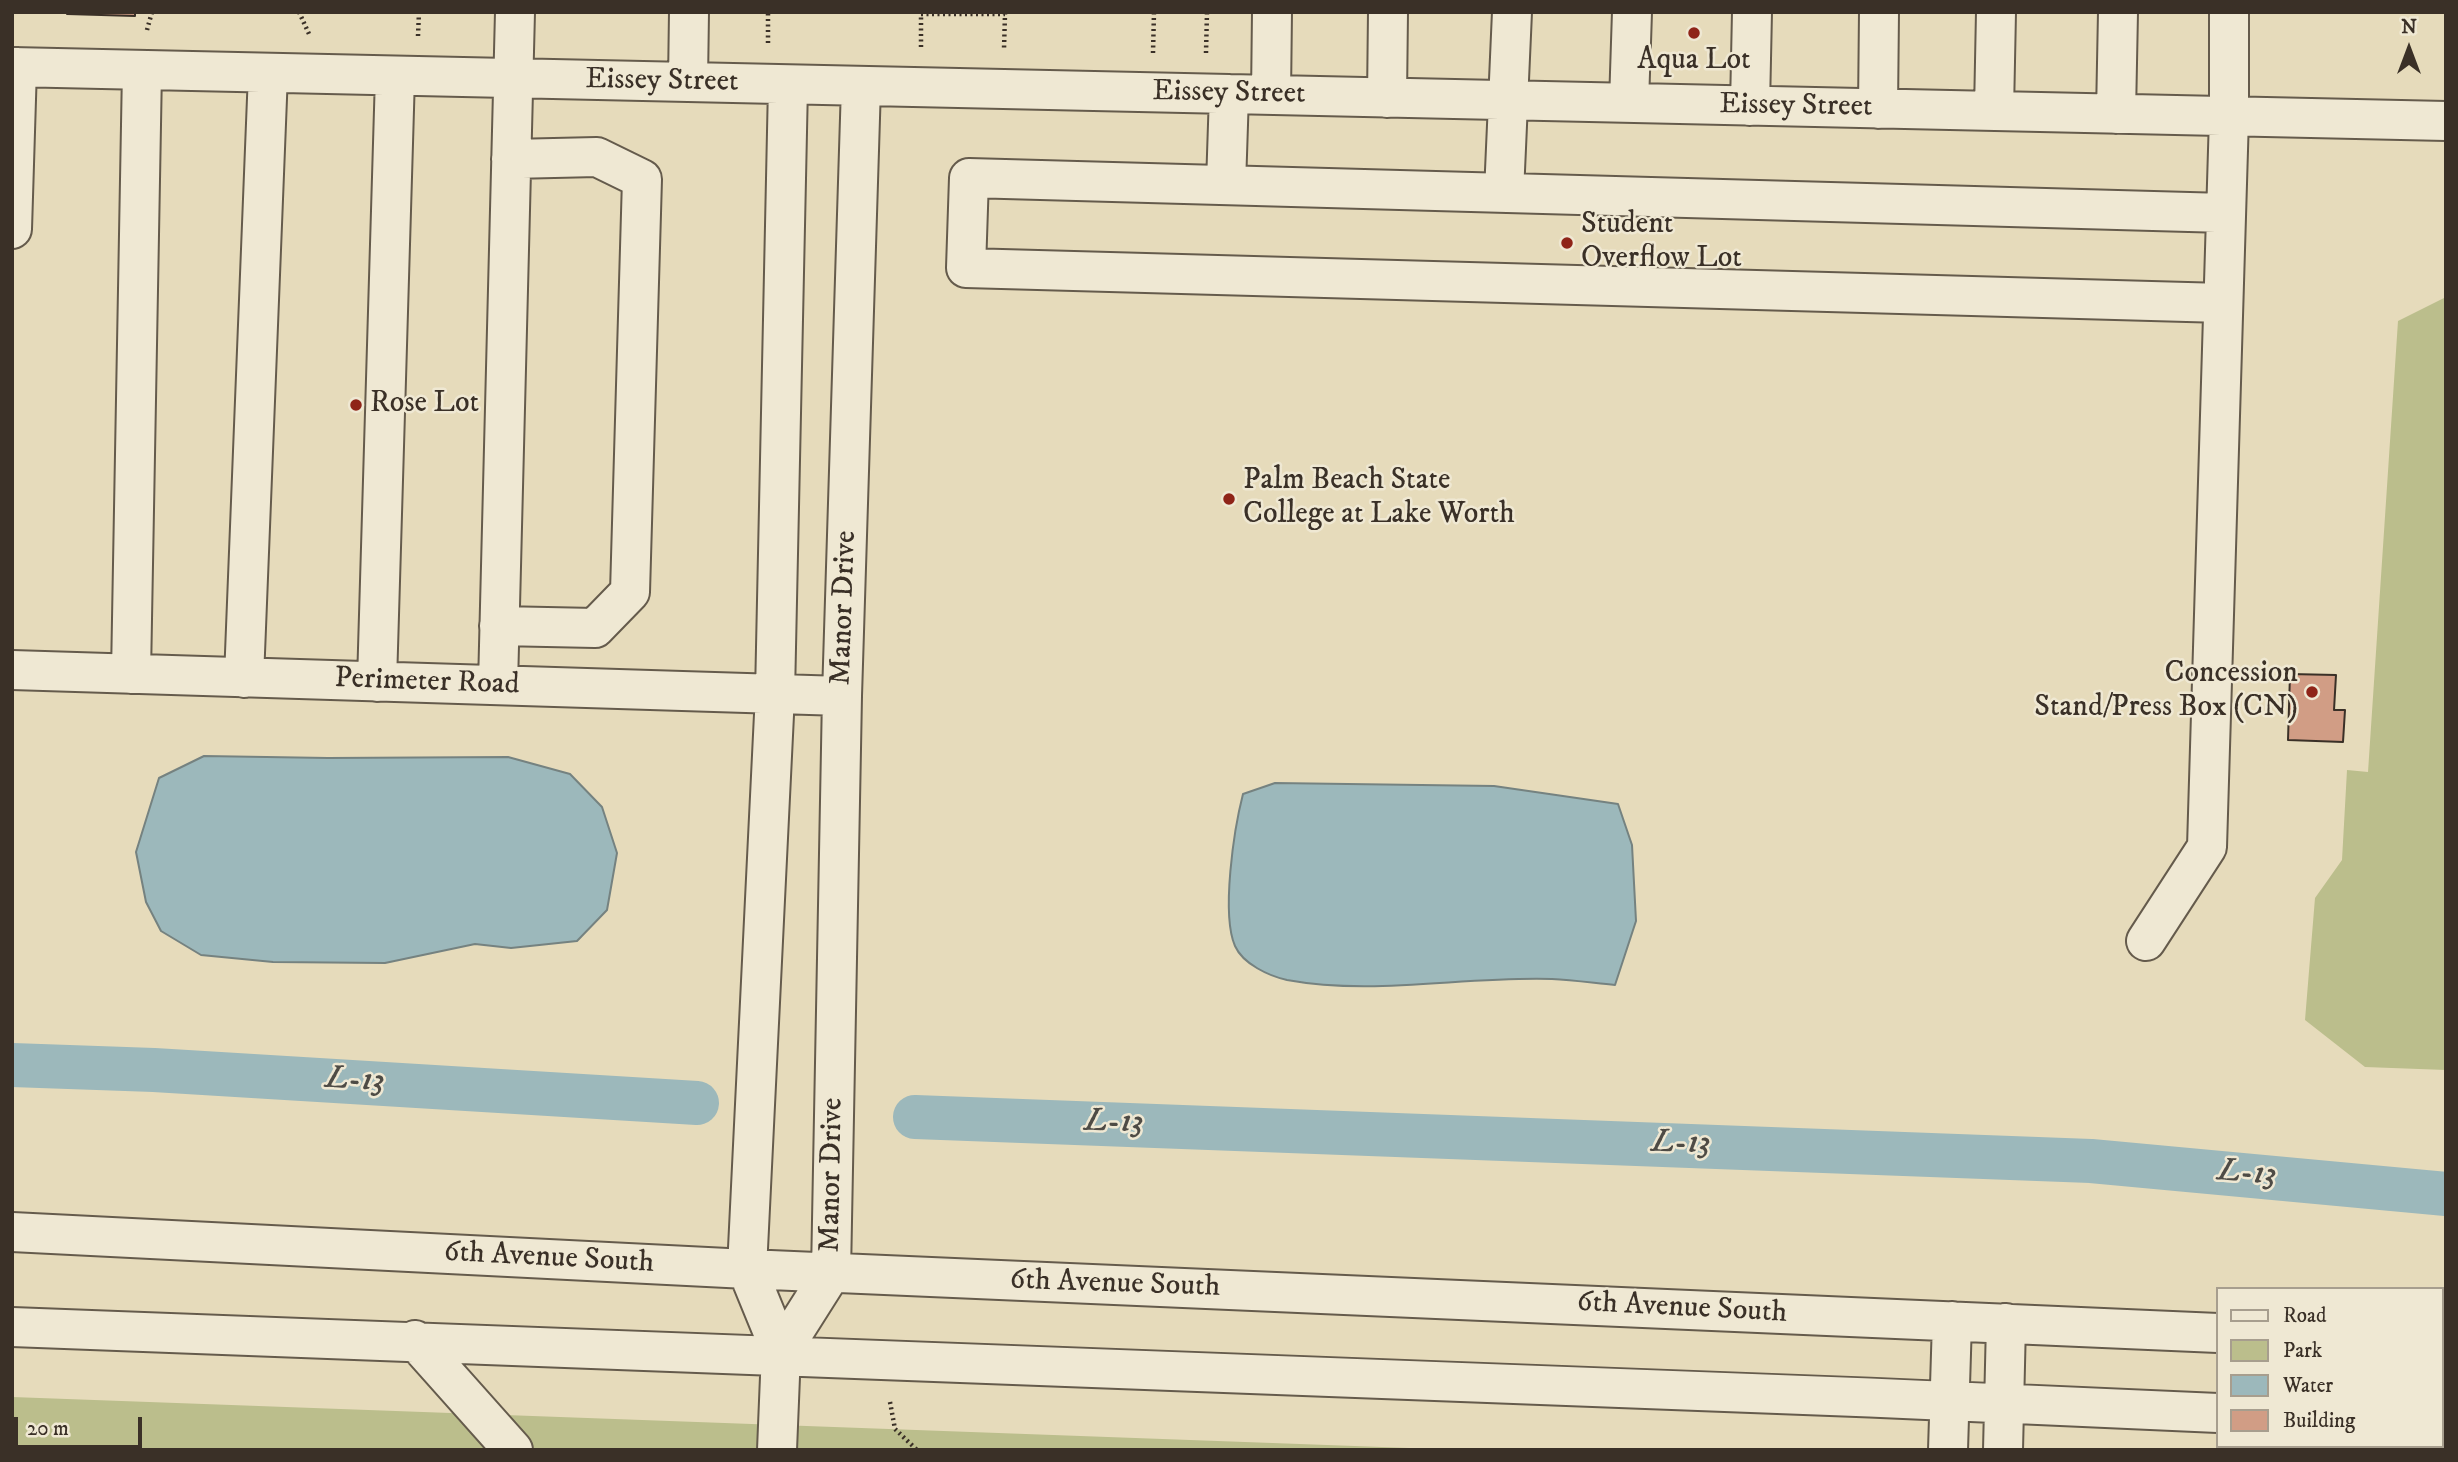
<!DOCTYPE html>
<html>
<head>
<meta charset="utf-8">
<style>
  body { margin:0 }
  #map { position:relative; width:2458px; height:1462px; overflow:hidden; background:#e6dbbb; font-family:"IM FELL DW Pica",serif }
  canvas { display:block }
  .frame { position:absolute; inset:0; border:14px solid #3a3027; pointer-events:none }
  .legend { position:absolute; left:2216px; top:1287px; width:228px; height:161px; box-sizing:border-box; background:#efe8d3; border:2px solid #a79e8e; margin:0; padding:9px 12px; list-style:none; font-size:21px; color:#3a3027 }
  .legend li { display:flex; align-items:center; gap:14px; height:35px }
  .legend b { width:35px; border:2px solid #a79e8e }
  .north { position:absolute; left:2374px; top:14px; width:70px; height:70px; -webkit-text-stroke:5px #efe8d3; paint-order:stroke; rotate:0deg; font-size:19px; font-weight:700; line-height:28px; text-align:center; color:#3a3027 }
  .north::after { content:''; display:block; margin:auto; width:24px; height:32px; background:#3a3027; clip-path:polygon(50% 0,100% 100%,50% 72%,0 100%) }
  .scale { position:absolute; left:14px; top:1417px; width:128px; height:32px; box-sizing:border-box; border:4px solid #3a3027; border-top:0; padding-left:9px; font-size:21px; line-height:24px; white-space:nowrap; color:#3a3027; -webkit-text-stroke:5px #efe8d3; paint-order:stroke }
</style>
</head>
<body>
<div id="map">
<canvas width="2458" height="1462"></canvas>
<div class="frame"></div>
<ul class="legend">
<li><b style="height:9px;background:#efe8d3"></b>Road</li>
<li><b style="height:19px;background:#bbbe8c"></b>Park</li>
<li><b style="height:19px;background:#9cb8bb"></b>Water</li>
<li><b style="height:19px;background:#d19d85"></b>Building</li>
</ul>
<div class="north">N</div>
<div class="scale">20 m</div>
</div>
<script>
const ctx = document.querySelector('canvas').getContext('2d');
ctx.lineJoin = 'round';
function paint(path, color) { ctx.fillStyle = color; ctx.fill(path, 'evenodd'); }
function trace(path, color, width, dash) { ctx.strokeStyle = color; ctx.lineWidth = width; ctx.lineCap = dash ? 'butt' : 'round'; ctx.setLineDash(dash || []); ctx.stroke(path); }
function drawText(font, color, halo, rows, align = 'center') {
  ctx.font = font + ' "IM FELL DW Pica",serif'; ctx.lineWidth = 5; ctx.setLineDash([]); ctx.textBaseline = 'middle'; ctx.strokeStyle = halo; ctx.fillStyle = color; for (const [text, x, y, turn = 0] of rows) {
    ctx.save(); ctx.translate(x, y); ctx.rotate((+turn || 0) * Math.PI / 180); ctx.textAlign = isNaN(turn) ? turn : align; if (halo) ctx.strokeText(text, 0, 0); ctx.fillText(text, 0, 0); ctx.restore();
  }
}
paint(new Path2D(`
  M2446 297V1070L2365 1067 2305 1020 2315 898 2342 860 2347 770 2368 772 2398 321Z
  M12 1397 1464 1450H12Z`), '#bbbe8c');
const water = new Path2D(`
  M204 756 328 758 508 757 570 774 602 807 617 853 607 910 577 941 511 948 475 944 385 963 273 962 201 955 161 931 146 902 136 852 159 778Z
  M1275 783 1494 786 1618 804 1632 845 1636 921 1615 985C1594 983 1573 980 1552 979 1464 976 1374 996 1287 980 1269 976 1243 964 1235 946 1221 914 1234 829 1243 794Z`);
paint(water, '#9cb8bb');
trace(water, '#758280', 2);
trace(new Path2D(`
  M12 1065 154 1070 697 1103
  M915 1117 2091 1161 2446 1194`), '#9cb8bb', 44);
const building = new Path2D(`
  M67 12H135V16L67 14Z
  M2290 674 2336 675 2334 710H2345L2343 742 2288 740Z`);
paint(building, '#d19d85');
trace(building, '#3a3027', 2);
const minor = new Path2D(`
  M12 67 2446 121
  M688 82 689 12
  M1271 95 1272 12
  M1387 98 1388 12
  M1629 103 1632 12
  M1750 106 1752 12
  M1878 109 1879 12
  M1994 111 1996 12
  M2116 114 2118 12
  M1226 185 1229 94
  M1504 193 1512 12
  M12 229 17 67
  M2223 303 966 268 969 178 2225 213
  M499 626 595 628 630 592 642 179 597 157 511 159
  M12 670 842 696
  M131 674 142 70
  M244 678 268 73
  M377 682 395 76
  M498 685 515 12
  M2146 941 2207 847 2229 117V12
  M12 1232 747 1269 2218 1333
  M12 1327C748 1350 1483 1380 2218 1413
  M415 1340 513 1450
  M2442 1344H2446
  M781 1352 831 1273 842 696 861 86
  M2442 1423H2446
  M777 1450 781 1352 747 1269 775 694 788 85
  M1948 1450 1952 1321
  M2003 1450 2006 1323`);
trace(minor, '#655b4c', 42);
trace(new Path2D(`
  M299 12 309 34
  M147 30 152 12
  M418 36 419 12
  M768 43V12
  M921 47V14H1005L1004 49
  M1153 53 1154 12
  M1206 53 1207 12
  M890 1402 895 1429 917 1450`), '#3a3027', 4.5, [2, 3.5]);
trace(minor, '#efe8d3', 38);
for (const [x, y, r, color] of [
  [1694,33,7,"#8f2418"],
  [1567,243,7,"#8f2418"],
  [356,405,7,"#8f2418"],
  [1229,499,7,"#8f2418"],
  [2312,692,7,"#8f2418"]
]) { const dot = new Path2D(); dot.arc(x, y, r, 0, 2 * Math.PI); ctx.fillStyle = color; ctx.fill(dot); trace(dot, '#efe8d3', 2.5); }
drawText('30px', '#3a3027', '#efe8d3', [
  ["Aqua Lot",1694,62,"center"],
  ["Student",1581,226],
  ["Overflow Lot",1581,260],
  ["Rose Lot",370,405],
  ["Palm Beach State",1243,482],
  ["College at Lake Worth",1243,516],
  ["Concession",2298,675,"right"],
  ["Stand/Press Box (CN)",2298,709,"right"]
], 'left');
drawText('30px', '#3a3027', '#efe8d3', [
  ["Eissey Street",662,82,1],
  ["Eissey Street",1229,94,1],
  ["Eissey Street",1796,107,1],
  ["Manor Drive",845,608,-88],
  ["Perimeter Road",427,683,2],
  ["Manor Drive",833,1175,-89],
  ["6th Avenue South",549,1259,3],
  ["6th Avenue South",1115,1285,2],
  ["6th Avenue South",1682,1309,3]
]);
drawText('italic 32px', '#4e4b45', '#efe8d3', [
  ["L-13",355,1082,4],
  ["L-13",1114,1124,2],
  ["L-13",1681,1145,2],
  ["L-13",2247,1175,5]
]);
</script>
</body>
</html>
